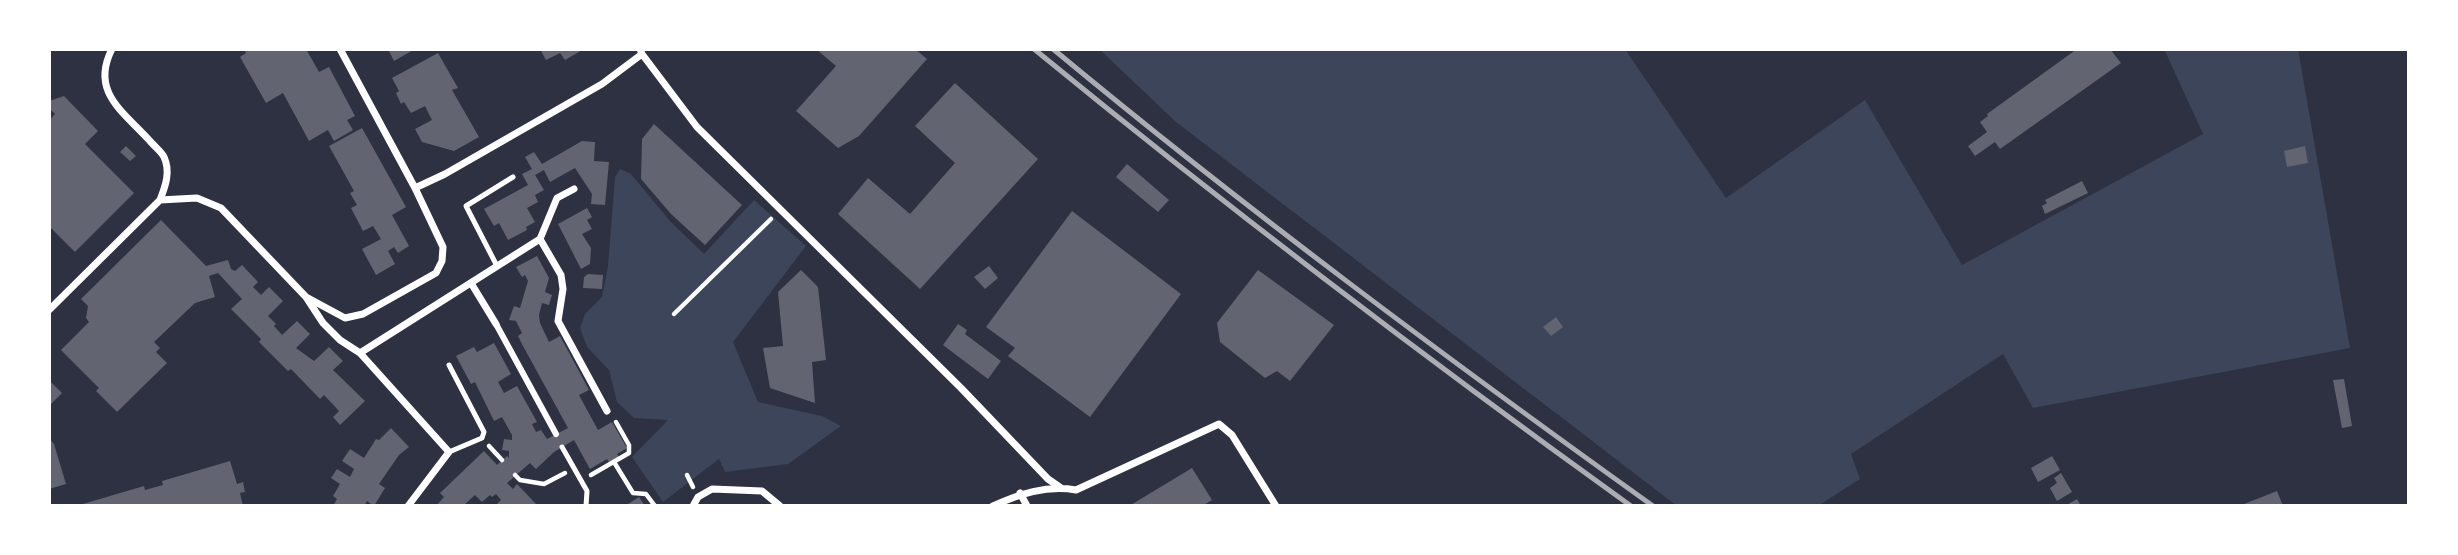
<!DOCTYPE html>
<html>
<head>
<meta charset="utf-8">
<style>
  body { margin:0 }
  #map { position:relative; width:2458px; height:555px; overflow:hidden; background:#2d3142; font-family:Ubuntu,sans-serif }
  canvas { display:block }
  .frame { position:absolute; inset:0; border:51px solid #fff; pointer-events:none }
</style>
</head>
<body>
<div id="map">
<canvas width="2458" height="555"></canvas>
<div class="frame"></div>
</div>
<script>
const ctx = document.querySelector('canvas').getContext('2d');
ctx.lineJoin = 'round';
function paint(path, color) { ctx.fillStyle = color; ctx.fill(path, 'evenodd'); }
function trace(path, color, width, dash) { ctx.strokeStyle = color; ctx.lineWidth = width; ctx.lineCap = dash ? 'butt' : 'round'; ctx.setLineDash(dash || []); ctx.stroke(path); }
paint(new Path2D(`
  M1099 49H1625L1726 198 1865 100 1962 265 2203 134 2164 49H2298L2350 348 2033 408 2003 354 1851 454 1860 479 1818 506H1677L1176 122Z
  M620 169 631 174 670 221 704 254 754 200 806 246 733 342 758 402 822 416 841 426 788 464 725 472 719 459 663 502 632 457 668 420 634 418 617 402 609 370 587 347 580 328 585 314 602 297 608 266 615 177Z`), '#3c4559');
paint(new Path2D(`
  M244 49H306L319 72 329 67 355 116 347 120 353 130 334 141 328 130 309 141 283 93 266 103 240 57 246 53Z
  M388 49H415L394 61Z
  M540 49H584L565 60 560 53 546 60Z
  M816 49H915L927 59 859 136 838 148 796 111 836 66Z
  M2077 49H2110L2121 63 2000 149 1995 142 1975 156 1968 146 1987 132 1980 122 1988 116 1987 114Z
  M438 53 458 88 452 90 479 137 454 151 422 142 415 129 432 120 425 106 411 113 404 102 401 104 396 93 399 91 392 78Z
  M955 83 1038 159 920 289 838 214 868 178 910 214 955 163 915 126Z
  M64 96 98 131 85 144 134 193 75 252 49 226V121L55 114 49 108V101Z
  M654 124 742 205 705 245 671 214 641 179 642 139Z
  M362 128 406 207 392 215 409 246 398 253 394 247 388 251 395 264 376 275 362 249 381 239 373 226 363 231 351 208 357 205 350 193 354 191 329 146Z
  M582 141 595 142 594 161 609 162 605 205 591 204 592 194 575 168 550 182 544 170 535 175 544 190 535 195 538 202 527 208 535 222 526 227 527 230 508 240 499 223 494 226 484 209 528 185 522 174 532 169 525 157 534 152 542 164Z
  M126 146 136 156 130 161 120 152Z
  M2305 146 2308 163 2287 167 2284 151Z
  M1127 164 1169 200 1158 212 1116 177Z
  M2082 181 2088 193 2045 214 2042 206 2047 203 2045 200Z
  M587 208 592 217 587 220 592 229 582 234 591 248 590 264 581 269 558 224Z
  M1072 211 1181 294 1090 417 1008 356 1015 348 986 327Z
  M161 220 206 266 228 260 231 269 235 271 242 265 258 282 253 287 261 295 269 287 283 301 268 316 276 324 274 326 282 335 297 321 310 334 296 348 314 361 329 347 343 361 333 370 365 401 340 425 333 417 339 411 324 395 320 399 291 369 288 371 259 342 261 339 231 309 242 299 218 273 209 276 215 297 195 303 154 342 160 348 156 352 167 363 117 412 96 391 99 388 61 350 89 322 86 318 88 306 81 299Z
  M537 256 549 278 545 292 552 295 549 305 542 303 539 315 540 323 549 342 560 336 589 390 579 395 598 430 612 422 627 448 617 454 619 457 609 462 607 459 590 469 574 440 554 452 536 469 530 463 507 483 513 489 517 484 538 506H495L501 500 496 494 492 497 490 495 482 502 475 495 463 506H436L444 497 440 493 484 451 497 465 507 456 509 458V451L502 450 504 439 512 440V435L502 417 494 421 475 382 471 384 456 356 474 347 477 352 494 343 511 374 498 382 504 393 517 386 537 422 532 424 536 432 541 430 547 439 568 428 523 346 518 336 522 333 516 321 509 320 514 306 520 308 528 281 525 275 522 277 516 267Z
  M989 266 998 278 985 289 974 277Z
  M801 270 818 287 826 360 812 362 815 403 770 388 763 348 783 346 778 292Z
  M1258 270 1334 325 1290 381 1277 371 1265 378 1220 342 1217 323Z
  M588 274 603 275 602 289 583 288 584 277Z
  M1556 317 1563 327 1551 336 1543 327Z
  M958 324 967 330 965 334 1001 361 988 379 943 345Z
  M2344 379 2352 426 2342 428 2333 380Z
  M49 380 62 393 49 406Z
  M391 428 409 447 399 455 379 484 385 488 374 506 367 501 364 506H333L337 499 333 496 340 484 331 478 337 469 350 477 354 469 342 461 350 449 364 458 376 439 379 440Z
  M49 438 54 444 66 484 49 489Z
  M2052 456 2060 470 2038 482 2031 468Z
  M230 461 237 484 243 482 245 492 240 493 243 506H76L144 486 145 490 163 485 162 481Z
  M1192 468 1212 500 1202 506H1129Z
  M2061 473 2072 492 2057 501 2050 488 2057 483 2054 478Z
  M2277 491 2283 506H2239Z
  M639 497 645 506H625Z
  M2077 499 2081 506H2065Z`), '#626471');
trace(new Path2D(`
  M674 314 771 219
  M489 446 502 460
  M614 462 633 493 646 494 655 506
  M515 475 520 480 544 484 565 473
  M591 475 629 453V445L616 422
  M687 475 693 487`), '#fff', 4.5);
trace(new Path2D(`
  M497 266 466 206 513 177
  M449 365 484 432 482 438 449 452
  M562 447 587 491 586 506`), '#fff', 5);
trace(new Path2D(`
  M496 324 556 434`), '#fff', 6);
trace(new Path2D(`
  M642 54 697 127 961 388 1048 479 1061 488
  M415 188 445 174 602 84 642 54 640 49
  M160 200 197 198 221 208 306 297 323 323 340 340 360 353 449 452 408 506
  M540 239 561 275 563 289 558 321 607 411
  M540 239 557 198 574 189
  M471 283 496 324
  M308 298 345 318 363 314 436 273 442 261 443 247 415 188 340 49
  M49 310 160 200C165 187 171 172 164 157 162 152 154 146 150 141 123 111 90 92 112 49
  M360 353 540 239
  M1020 493 1027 506
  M693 506 698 497 712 489 762 491 780 506
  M993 506C1019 494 1046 485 1076 490L1219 424 1232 435 1276 506`), '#fff', 7);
trace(new Path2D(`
  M1034 49C1228 208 1428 360 1631 506
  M1053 49C1247 210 1449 360 1653 506`), '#abadb3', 5);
</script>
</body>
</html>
